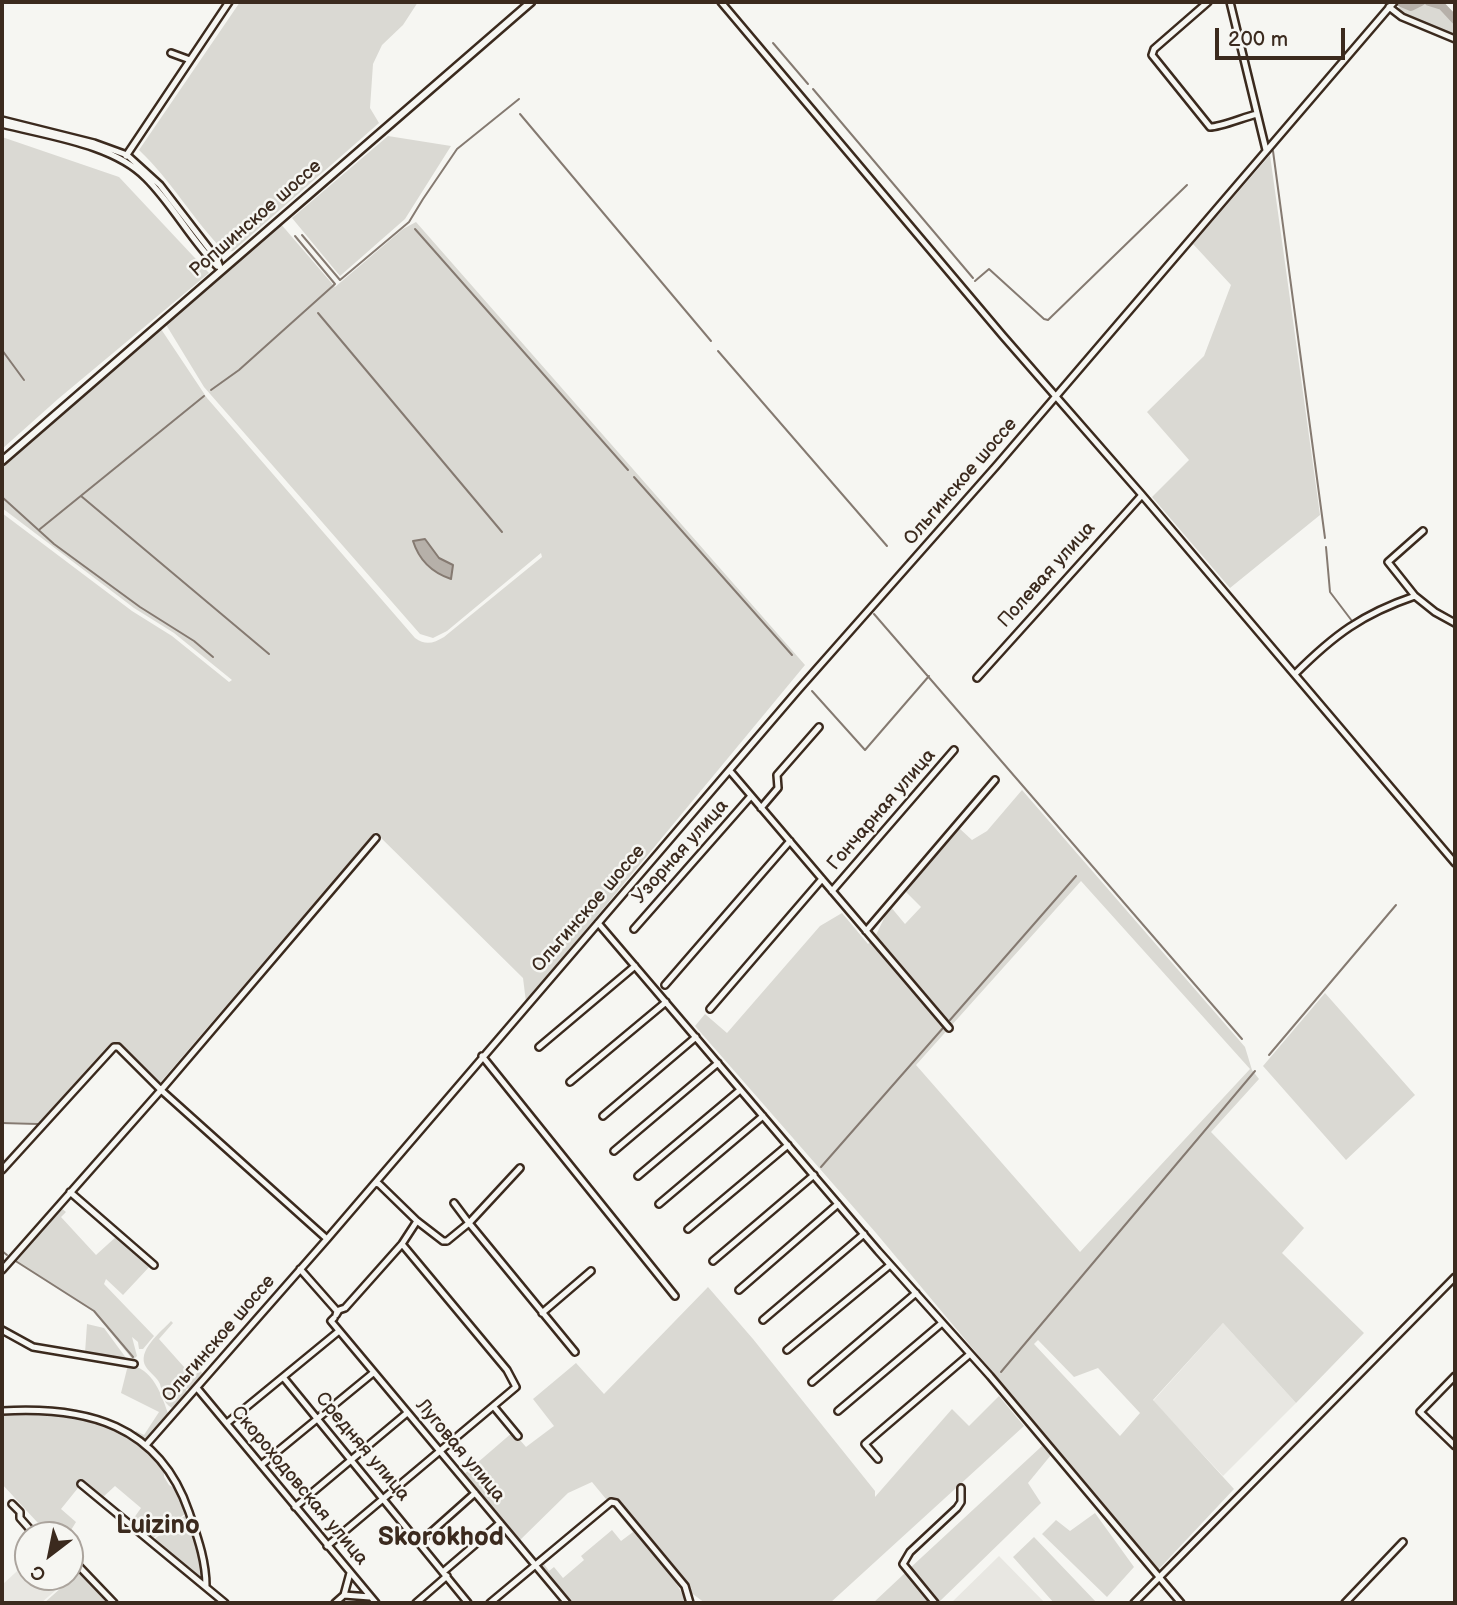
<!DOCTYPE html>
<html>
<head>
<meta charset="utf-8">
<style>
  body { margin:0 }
  #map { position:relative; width:1457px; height:1605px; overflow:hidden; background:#f6f6f2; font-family:"Balsamiq Sans",sans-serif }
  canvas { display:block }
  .frame { position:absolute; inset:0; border:4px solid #3b2a1e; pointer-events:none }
  .north { position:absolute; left:14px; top:1521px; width:70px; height:70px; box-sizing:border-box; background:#f6f6f2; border:2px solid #aba49d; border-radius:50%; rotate:212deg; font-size:19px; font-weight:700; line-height:28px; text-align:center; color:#3b2a1e }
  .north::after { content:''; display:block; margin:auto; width:24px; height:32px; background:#3b2a1e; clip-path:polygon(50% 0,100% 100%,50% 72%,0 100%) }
  .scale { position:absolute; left:1215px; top:28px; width:130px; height:32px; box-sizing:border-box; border:4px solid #3b2a1e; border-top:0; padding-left:9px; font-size:21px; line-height:24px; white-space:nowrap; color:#3b2a1e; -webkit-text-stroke:5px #f6f6f2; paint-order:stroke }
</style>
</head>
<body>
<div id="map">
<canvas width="1457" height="1605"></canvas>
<div class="frame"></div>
<div class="north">С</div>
<div class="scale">200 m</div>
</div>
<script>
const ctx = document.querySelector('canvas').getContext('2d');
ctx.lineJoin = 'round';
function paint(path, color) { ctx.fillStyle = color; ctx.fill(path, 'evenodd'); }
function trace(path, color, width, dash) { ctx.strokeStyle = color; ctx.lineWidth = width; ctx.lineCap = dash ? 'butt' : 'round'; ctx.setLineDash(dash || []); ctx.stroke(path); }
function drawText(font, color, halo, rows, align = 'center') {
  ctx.font = font + ' "Balsamiq Sans",sans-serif'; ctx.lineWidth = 5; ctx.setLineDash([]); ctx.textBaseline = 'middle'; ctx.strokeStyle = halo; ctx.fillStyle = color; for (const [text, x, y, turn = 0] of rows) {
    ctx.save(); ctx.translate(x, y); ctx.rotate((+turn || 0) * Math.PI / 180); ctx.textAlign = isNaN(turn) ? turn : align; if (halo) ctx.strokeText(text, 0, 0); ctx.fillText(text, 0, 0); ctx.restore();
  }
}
paint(new Path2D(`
  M1223 1323 1296 1403 1223 1476 1153 1401Z
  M999 1556 1045 1603H951Z
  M28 1561V1577H70V1561L78 1571 41 1603H2V1585Z`), '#e8e7e2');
paint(new Path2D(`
  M240 2H418L403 25 382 45 373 64 370 108 379 123 233 251 225 252C193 220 172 181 139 150Z
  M1404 2H1441L1455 13V35L1397 10Z
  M388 136 451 146 405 219 340 276 292 218Z
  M2 137 119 177 209 273 58 399 2 449Z
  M1270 155 1320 515 1230 588 1152 497 1189 460 1147 412 1204 356 1231 285 1193 244Z
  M416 222 805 665 526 1002 523 978 375 832 159 1084 155 1083 123 1045 116 1043 110 1046 38 1123 2 1122V513L132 611 172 636 229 682 232 680 174 633 134 608 2 508V465L155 330 161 329 207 398 415 638C426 646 434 643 444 637L542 557 541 553 447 631 433 638 420 634 204 387 165 323 280 223 335 287 403 229Z
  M1022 790 1245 1047 1252 1070 1259 1079 1211 1132 1304 1228 1282 1253 1364 1333 1296 1403 1223 1323 1153 1400 1234 1489 1158 1570 876 1233 695 1026 705 1014 727 1033 820 926 842 913 868 944 875 937 890 906 905 924 921 907 905 891 959 828 972 840 987 831ZM1081 881 1250 1069 1080 1252 916 1065ZM1038 1340 1074 1377 1098 1368 1140 1413 1120 1436 1034 1344Z
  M1325 993 1415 1095 1346 1160 1263 1066Z
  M60 1207 66 1212 61 1217 96 1255 118 1235 151 1265 123 1295 106 1279 104 1284 154 1336 143 1349H139L138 1342 132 1337 137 1356 133 1360 93 1311 13 1260Z
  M708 1287 753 1339 875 1491V1497L952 1409 969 1426 999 1396 1024 1426 830 1603H705L675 1581 684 1597V1603H568L538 1566 542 1561 549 1571 554 1567 563 1578 584 1560 581 1556 612 1530 621 1541 633 1532 592 1482 568 1493 517 1543 462 1476 513 1432 526 1447 554 1426 533 1399 576 1363 604 1394Z
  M171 1321 173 1323 159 1339 193 1377 200 1370 204 1376 194 1387 186 1389 188 1394 172 1408C162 1402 163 1394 160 1384 157 1377 150 1373 146 1367 136 1351 161 1332 171 1321Z
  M87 1324 104 1328 129 1362 85 1353Z
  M128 1365C153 1367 162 1396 169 1416L147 1440 143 1441 134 1435 136 1431 144 1435 159 1412 121 1393Z
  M52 1412C83 1418 120 1424 143 1446 151 1453 158 1463 164 1471V1477L169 1485 176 1489 186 1513 152 1539 141 1530 142 1526 135 1523 133 1525 131 1522 141 1508 115 1486 102 1498 82 1483 61 1509 76 1522 68 1535H49L2 1484V1413Z
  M1042 1446 1051 1455 1028 1483 1041 1503 938 1603 909 1569Z
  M1095 1513 1134 1567 1107 1597 1042 1534 1056 1520 1070 1531Z
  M187 1514 199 1557 202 1580 153 1540Z
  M1034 1537 1097 1603H1054L1013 1557Z
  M79 1572 108 1603H44Z
  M905 1573 930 1603H873Z`), '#dad9d3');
const water = new Path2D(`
  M425 539 439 558 453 565 451 579C433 573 419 560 413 541Z`);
paint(water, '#b6b0a9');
trace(water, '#857a71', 2);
trace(new Path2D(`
  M773 43 808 84
  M813 89 973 278
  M520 114 711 341
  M1273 151 1325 538
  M415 229 628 470
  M302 235 340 280 409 222 423 199 457 149 519 99
  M975 281 989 269 1044 319 1048 320 1187 185
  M318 313 502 532
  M2 350 24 380
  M718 351 887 546
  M211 390 239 370 335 284 295 236
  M634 477 792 655
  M81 496 269 654
  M2 497 54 544 140 607 194 641 213 657
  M40 529 204 396
  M1326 547 1330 592 1352 621
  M874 614 1242 1039
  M812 691 865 750 929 676
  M950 1020 1076 876
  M1269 1055 1396 905
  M2 1123 38 1124
  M821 1167 943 1028
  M2 1251 7 1255
  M14 1260 94 1311 133 1357
  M2 1275 7 1268
  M1001 1372 1255 1071
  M2 1408H3`), '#857a71', 2);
trace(new Path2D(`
  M1399 2 1411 7 1421 2
  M1429 2 1442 6 1455 20`), '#b6b0a9', 8);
const minor = new Path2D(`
  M721 2 1003 336 1142 495 1455 863
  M1208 2 1154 49 1152 55 1210 127C1221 127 1244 117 1257 114
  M1230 2 1266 150
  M1389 7 1402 17 1455 39
  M171 53 190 60
  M2 120 94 143 127 155 160 185 217 259 221 270
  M2 124C47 136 113 144 146 178 173 205 191 240 217 266
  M126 156 229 2
  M1415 596 1388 562 1423 531
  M1295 674C1334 635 1362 614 1415 596L1435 612 1455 623
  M977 678 1142 495
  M730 771 949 1028
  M761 808 778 788 777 775 819 727
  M832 891 954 750
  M598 923 878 1251 990 1376 1181 1603
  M634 929 751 796
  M866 931 995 780
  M665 985 790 841
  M710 1009 822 879
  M539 1047 635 966
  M482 1056 675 1296
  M570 1082 666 1002
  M603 1116 696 1037
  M614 1151 718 1063
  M2 1170 114 1047H118L161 1090 327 1239
  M638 1176 740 1090
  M375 1183 379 1184 417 1221 443 1241H447L469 1223 575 1352
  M70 1192 154 1265
  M454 1203 469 1223 520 1168
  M659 1204 763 1116
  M688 1229 788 1145
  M713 1261 814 1175
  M300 1269 337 1311 336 1315 339 1310 345 1308 402 1244 417 1221
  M2 1270 161 1090 376 838
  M739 1290 838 1204
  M542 1313 591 1271
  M334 1318 331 1321 567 1603
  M763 1320 864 1234
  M2 1330 33 1347 134 1364
  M787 1350 890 1265
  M1455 1376 1420 1412 1455 1446
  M283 1377 468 1603
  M812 1382 916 1293
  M197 1388 376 1603
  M494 1407 518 1436
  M2 1411C86 1406 159 1424 189 1512 197 1536 206 1560 206 1586
  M838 1411 942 1323
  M227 1423 339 1331
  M146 1445 327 1239 799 689 997 465 1394 2
  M878 1459 865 1444 970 1354
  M261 1465 373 1373
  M81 1484 225 1603
  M12 1504 20 1512V1518L35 1535
  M295 1507 407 1413
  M419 1543 475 1493
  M327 1546 516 1387 507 1370 402 1244
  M70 1557 114 1603
  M443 1572 500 1523
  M344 1595 370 1597
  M335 1603 344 1595 350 1573
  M416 1603 447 1576
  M490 1603 611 1502 616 1503 685 1586 690 1603
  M935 1603 903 1564 910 1552 957 1508 961 1502V1488
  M1134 1603 1455 1277
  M1345 1603 1403 1542`);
const major = new Path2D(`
  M2 461 531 2`);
trace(minor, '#3b2a1e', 10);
trace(major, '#3b2a1e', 11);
trace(minor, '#f6f6f2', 5);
trace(major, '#f6f6f2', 6);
drawText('19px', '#3b2a1e', '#f6f6f2', [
  ["Ропшинское шоссе",256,219,-41],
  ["Ольгинское шоссе",961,482,-49],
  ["Полевая улица",1047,575,-48],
  ["Гончарная улица",882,810,-49],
  ["Узорная улица",681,852,-48],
  ["Ольгинское шоссе",589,909,-49],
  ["Ольгинское шоссе",219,1339,-49],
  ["Средняя улица",362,1447,50],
  ["Луговая улица",460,1451,50],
  ["Скороходовская улица",299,1486,50]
]);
drawText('bold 26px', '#3b2a1e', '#f6f6f2', [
  ["Luizino",158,1526],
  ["Skorokhod",441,1538]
]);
</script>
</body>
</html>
